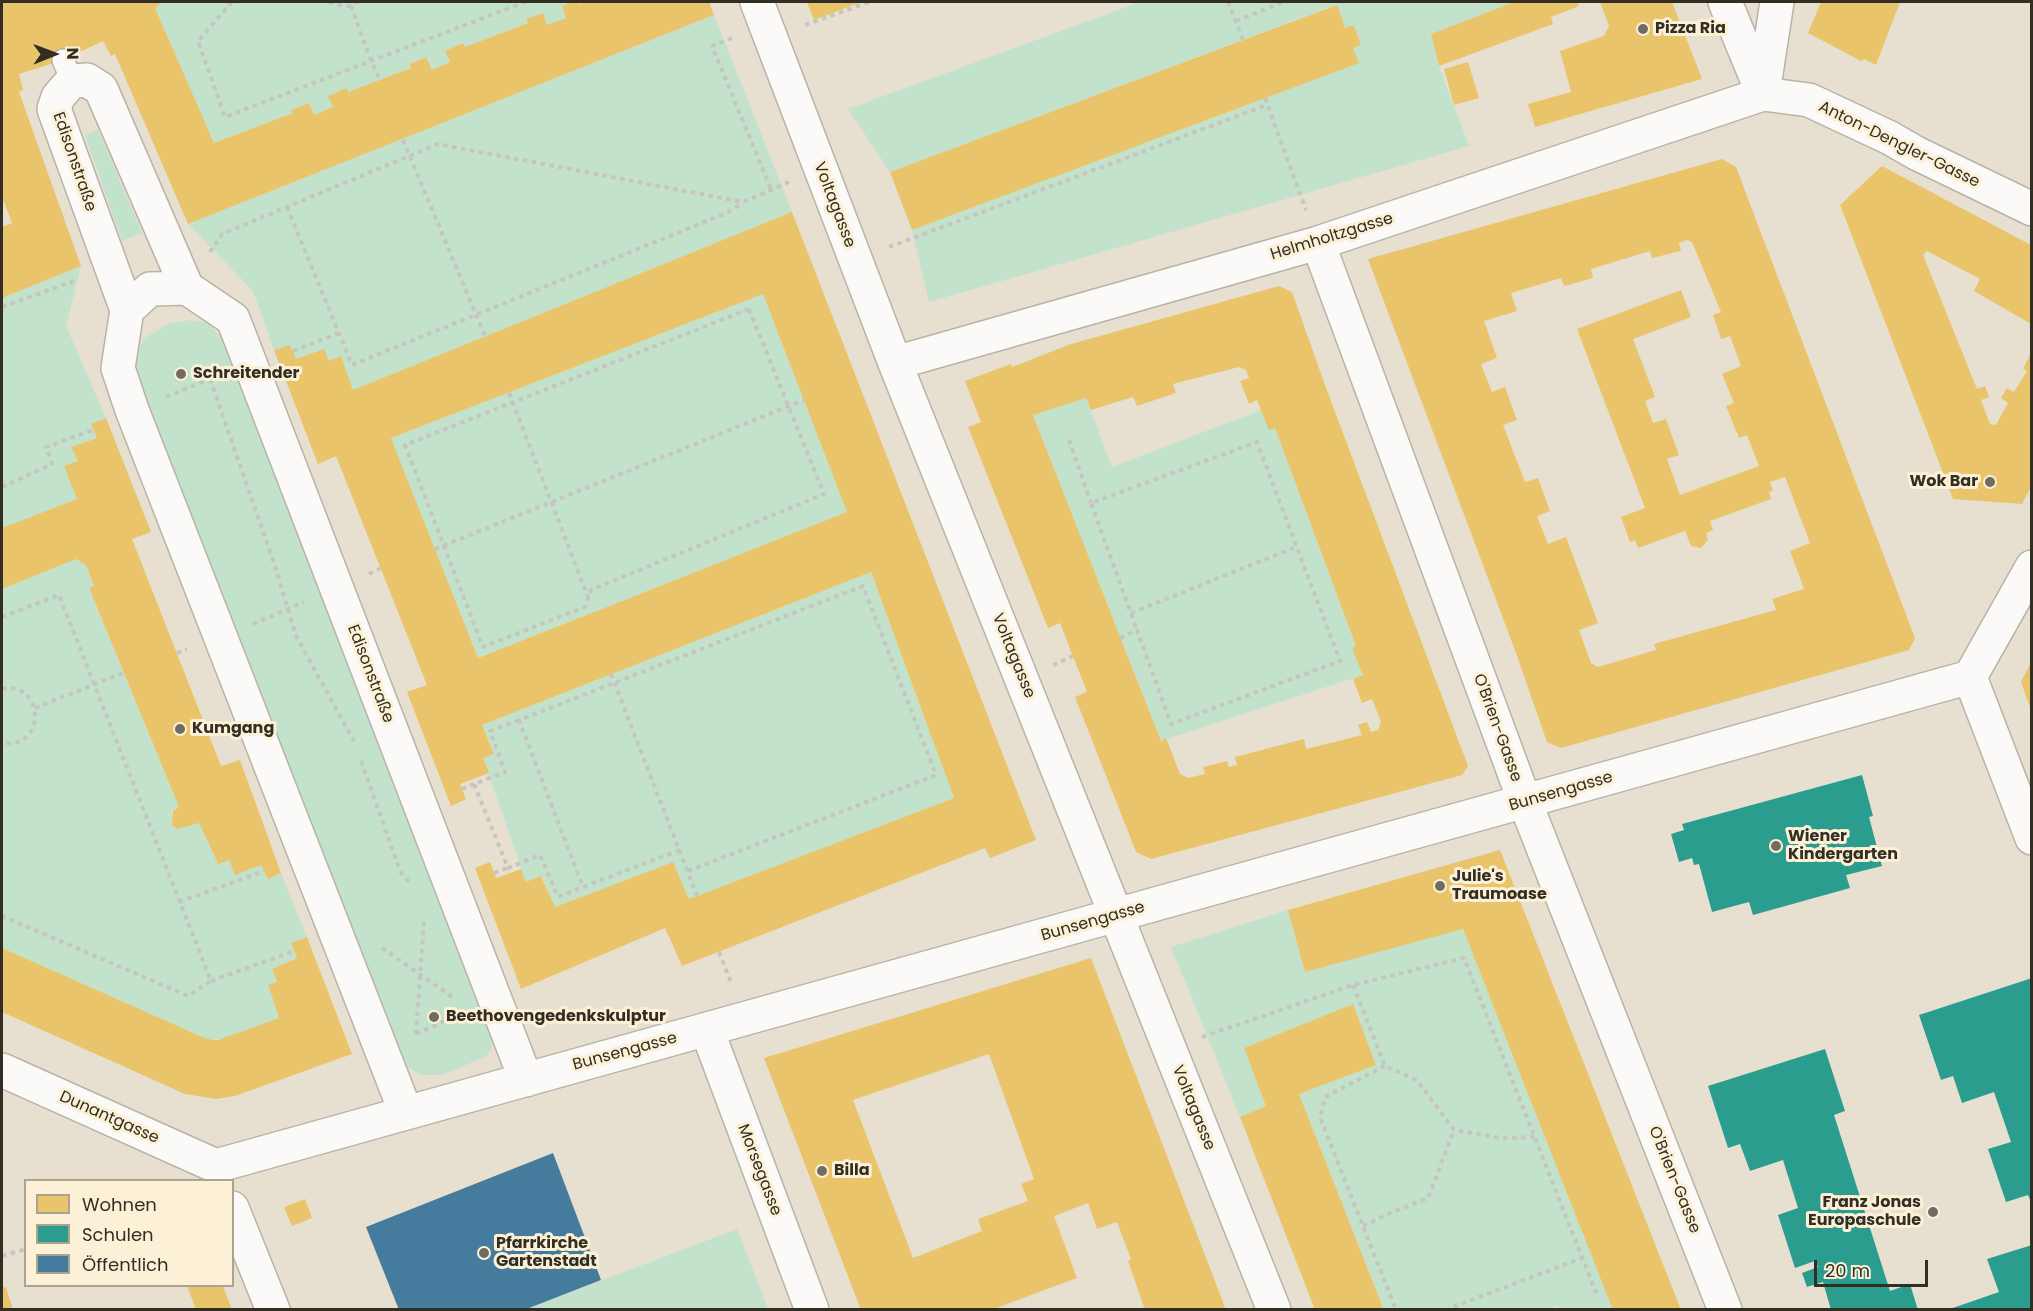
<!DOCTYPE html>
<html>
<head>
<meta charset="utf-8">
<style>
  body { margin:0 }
  #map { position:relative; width:2033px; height:1311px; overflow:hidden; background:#e7e0d1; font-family:Poppins,sans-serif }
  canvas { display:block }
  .frame { position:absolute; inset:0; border:3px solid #322e24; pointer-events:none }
  .legend { position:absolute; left:24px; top:1179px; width:210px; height:108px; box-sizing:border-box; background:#fcf1d6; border:2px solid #aba38f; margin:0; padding:8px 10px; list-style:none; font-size:18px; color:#322e24 }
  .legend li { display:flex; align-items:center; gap:12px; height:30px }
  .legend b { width:30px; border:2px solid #aba38f }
  .north { position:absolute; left:24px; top:24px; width:60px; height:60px; -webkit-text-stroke:4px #fcf1d6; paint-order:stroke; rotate:89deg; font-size:16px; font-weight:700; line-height:24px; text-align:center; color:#322e24 }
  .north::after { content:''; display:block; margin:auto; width:21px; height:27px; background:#322e24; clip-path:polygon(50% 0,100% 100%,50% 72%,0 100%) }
  .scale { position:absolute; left:1814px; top:1260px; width:114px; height:27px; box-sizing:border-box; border:3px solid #322e24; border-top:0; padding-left:8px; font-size:18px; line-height:21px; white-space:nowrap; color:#322e24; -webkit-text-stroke:4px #fcf1d6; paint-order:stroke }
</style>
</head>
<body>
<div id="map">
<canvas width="2033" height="1311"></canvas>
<div class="frame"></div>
<ul class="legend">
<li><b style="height:16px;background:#e9c46a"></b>Wohnen</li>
<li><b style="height:16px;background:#2a9d8f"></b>Schulen</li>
<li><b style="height:16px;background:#457b9d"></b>Öffentlich</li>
</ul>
<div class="north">N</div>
<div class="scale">20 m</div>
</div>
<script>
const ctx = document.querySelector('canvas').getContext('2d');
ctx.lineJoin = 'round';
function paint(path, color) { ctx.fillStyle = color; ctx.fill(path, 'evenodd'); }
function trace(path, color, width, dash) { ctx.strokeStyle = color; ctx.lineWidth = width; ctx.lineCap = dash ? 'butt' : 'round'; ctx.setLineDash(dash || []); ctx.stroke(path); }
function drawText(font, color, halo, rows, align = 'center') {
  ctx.font = font + ' Poppins,sans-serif'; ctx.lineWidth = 6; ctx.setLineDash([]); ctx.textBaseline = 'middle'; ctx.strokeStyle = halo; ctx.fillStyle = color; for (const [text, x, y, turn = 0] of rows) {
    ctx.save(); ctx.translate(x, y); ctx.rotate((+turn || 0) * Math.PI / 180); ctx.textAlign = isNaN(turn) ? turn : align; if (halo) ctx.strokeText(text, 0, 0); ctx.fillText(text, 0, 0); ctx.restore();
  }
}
paint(new Path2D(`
  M162 2H572L562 6 566 18 547 25 542 13 527 19 528 23 465 47 463 43 445 51 450 62 432 70 426 57 410 64 411 68 348 92 347 89 329 96 333 107 314 115 308 103 292 110 293 113 214 143 155 8Z
  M1140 2H1514L1431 34 1439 66 1469 146 929 302 912 230 1358 63 1353 48 1361 44 1354 25 1345 28 1336 5 890 172 848 109Z
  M714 15 792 212 353 390 341 357 329 361 324 350 296 359 290 345 274 350 253 291 188 224Z
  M98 130 142 233 122 241 85 135Z
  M81 266 66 326 106 418 91 424 97 438 71 447 78 461 77 499 2 528V298Z
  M763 294 847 512 478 658 391 438Z
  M190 320 208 323 227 344 495 1039 487 1056 442 1075H420L405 1065 354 934 352 926 137 386 132 360 145 338 168 324Z
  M1086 398 1112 467 1261 410 1275 428 1356 646 1353 649 1363 675 1161 741 1033 415Z
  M76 559 86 565 94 586 89 589 179 807 172 811V826L178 829 199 823 217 863 229 860 235 874 261 865 268 879 281 873 307 937 291 943 297 958 272 969 277 982 268 986 279 1018C256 1027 231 1041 207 1039L2 948V589Z
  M871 572 954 798 689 899 673 862 555 907 542 876 526 882 483 758 494 754 482 725Z
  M1288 910 1305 971 1463 929 1613 1309H1559L1557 1305 1545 1310 1384 1309 1299 1094 1376 1065 1353 1004 1244 1048 1266 1106 1240 1117 1171 947Z
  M737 1229 768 1309 524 1310Z`), '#c2e2cb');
paint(new Path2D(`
  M2 2H162L155 8 214 143 293 113 291 110 309 103 314 115 333 107 328 96 347 88 348 92 411 68 410 64 426 57 432 70 450 62 445 51 463 43 465 47 528 23 526 19 543 13 547 25 566 18 562 6 572 2H579L580 4 585 2H709L714 15 188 224 115 54 111 56 103 41 63 60 19 74 23 90 19 92 81 266 2 298V227L12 223 4 202 2 203Z
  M807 2H861L814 20Z
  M1514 2H1577L1579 6 1551 17 1553 24 1439 66 1431 34Z
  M1600 2H1672L1702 79 1535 127 1528 104 1571 92 1560 51 1604 36 1609 26Z
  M1821 2H1900L1876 65 1864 59 1861 61 1808 33Z
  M1337 5 1345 28 1354 25 1361 45 1353 48 1359 63 912 230 890 172Z
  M1468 62 1479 98 1454 105 1444 69Z
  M1722 159 1736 167 1915 638 1909 650 1561 748 1547 742 1516 653 1368 259ZM1687 240 1692 242 1721 312 1713 315 1721 339 1730 336 1741 366 1722 374 1734 403 1726 406 1739 438 1747 435 1759 466 1680 495 1667 459 1679 455 1666 419 1653 423 1645 401 1655 397 1633 339 1691 317 1681 290 1577 329 1645 508 1621 517 1630 542 1635 540 1638 548 1685 531 1691 546 1701 548 1708 540 1706 533 1713 530 1710 521 1771 499 1769 492 1773 491 1770 482 1785 477 1810 543 1790 551 1804 589 1772 599 1776 610 1654 644 1656 650 1598 667 1591 663 1579 630 1598 623 1566 537 1548 544 1537 516 1550 511 1538 478 1525 482 1503 425 1517 420 1505 387 1492 392 1481 364 1497 358 1484 321 1517 311 1511 293 1561 278 1564 286 1593 278 1591 269 1650 251 1652 258 1681 251 1679 243Z
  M1882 166 2031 245V324L1974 291 1980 279 1927 251 1923 255 1977 389 1985 386 1989 397 1981 400 1990 424 1996 425 2008 403 2001 398 2007 388 2014 392 2027 371 2023 369 2031 353V487L2022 504 1953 499 1840 205Z
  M792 212 1036 840 990 858 985 848 682 966 665 928 521 989 475 868 490 862 496 878 521 869 526 882 541 876 555 907 673 862 689 899 954 798 871 572 482 725 494 754 483 758 489 773 460 784 466 799 451 806 407 692 427 685 336 456 318 464 274 350 290 345 296 359 324 349 329 361 341 356 353 390ZM763 294 847 512 478 658 391 438Z
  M1279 286 1292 292 1325 385 1468 766 1462 775 1151 859 1136 852 1075 697 1087 692 1060 623 1048 628 968 427 981 422 965 381 1011 364 1012 367 1071 344ZM1239 367 1246 370 1249 378 1240 381 1249 404 1257 400 1269 430 1275 428 1356 646 1352 648 1363 675 1353 679 1362 703 1372 699 1381 722 1378 730 1371 732 1367 722 1358 725 1362 735 1306 749 1304 739 1235 757 1237 765 1229 767 1227 761 1203 767 1205 774 1188 778 1180 774 1166 738 1161 741 1033 415 1086 398 1091 410 1133 397 1137 406 1176 393 1173 384Z
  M106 418 151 532 132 539 221 766 240 760 281 873 268 879 261 865 235 875 229 860 218 864 199 823 178 829 172 826 173 811 179 807 89 588 94 586 86 565 76 559 2 589V528L77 499 64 466 78 461 71 447 97 438 91 424Z
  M2031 662V710L2021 682Z
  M1500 850 1681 1310H1613L1463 929 1305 972 1288 910Z
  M307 937 352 1054 235 1096 216 1099 185 1094 2 1012V948L207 1039 218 1040 279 1018 268 985 277 982 272 969 297 958 291 943Z
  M1091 958 1226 1310H1145L1128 1261 1131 1259 1117 1222 1097 1229 1088 1203 1054 1216 1077 1278 991 1310H861L764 1058ZM989 1054 1034 1179 1021 1184 1028 1201 978 1219 982 1231 913 1258 853 1100Z
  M1353 1004 1376 1065 1299 1094 1384 1310H1315L1240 1117 1266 1106 1244 1048Z
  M305 1199 312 1218 292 1226 284 1207Z
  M187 1286H223L232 1310H196Z
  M6 1287 13 1310H2V1288Z`), '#e9c46a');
paint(new Path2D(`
  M1862 775 1873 816 1869 817 1882 866 1846 875 1850 888 1753 915 1749 902 1712 912 1699 864 1694 865 1692 858 1679 862 1671 834 1684 830 1682 824Z
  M2032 978V1204L2028 1195 2006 1202 1988 1149 2011 1142 1994 1092 1962 1103 1953 1076 1941 1080 1919 1015Z
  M1825 1049 1845 1111 1834 1115 1890 1291 1910 1284 1918 1310H1831L1823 1282 1807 1287 1802 1273 1818 1267 1815 1261 1795 1268 1778 1215 1798 1208 1783 1160 1750 1171 1740 1144 1728 1148 1708 1086Z
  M2032 1245V1310H1947L1999 1292 1987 1259Z`), '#2a9d8f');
paint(new Path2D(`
  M553 1153 601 1280 524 1310H399L366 1227Z`), '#457b9d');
const service = new Path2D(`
  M63 60 72 81`);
const minor = new Path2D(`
  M757 2 895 363 1274 1310
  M1725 2 1763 94
  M1763 93 1777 2
  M1318 243 1525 802 1725 1310
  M187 288 150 289 127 310 118 368 132 410 406 1113
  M127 310 54 109 58 97 72 81 87 80 101 89 187 288 233 319 526 1080
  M895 363 1318 243 1763 94 1809 100 1890 138 1916 153 2032 209
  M1970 677 2032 838
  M1970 677 2032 567
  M707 1030 812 1310
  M2 1070 216 1166
  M216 1166 1970 677
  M232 1208 273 1310`);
trace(service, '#b8b3a7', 24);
trace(minor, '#b8b3a7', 36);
trace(new Path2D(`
  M232 2 198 41 225 117 525 2
  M329 2 337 5 351 6 357 2
  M1228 2 1243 40
  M351 6 371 61 380 80
  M1236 21 1283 2
  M805 25 869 2
  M732 38 712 46 771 189
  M1265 98 1306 210
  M403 140 485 336
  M287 207 352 365 724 214 743 203
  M889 247 1267 105
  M210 252 222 234 438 144 743 202 789 182
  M2 307 77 280
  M749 309 824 494 591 590 585 607 483 647 405 445Z
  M293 351 339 333
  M210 379 273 560 296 636 355 743
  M509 393 588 597
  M166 397 217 376
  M1069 440 1091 503
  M2 487 52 464 46 447 93 430
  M435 549 804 400
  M369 574 381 568
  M1131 613 1296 547
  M2 617 59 595 211 981 188 996 2 916
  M253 624 304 602
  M1120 638 1137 630 1171 724 1340 661 1257 442 1091 503 1137 630
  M177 653 187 649
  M1053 665 1073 656
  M611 674 697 896
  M2 689C44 680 48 750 2 743
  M35 708 123 673
  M519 720 490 731 505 772 474 784 508 868 540 855 558 897 583 887
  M361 761 400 871 409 882
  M462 789 474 784
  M680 850 583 887 519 720 863 586 936 775 688 871
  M494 873 508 868
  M179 902 264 871
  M382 948 455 999
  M719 952 732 985
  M211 981 294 951
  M1353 985 1385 1066 1417 1080 1454 1130 1501 1138 1535 1137
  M416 1034 424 920
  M416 1034 461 1014
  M1202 1037 1353 985 1464 958 1597 1295
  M1385 1066 1325 1097 1320 1117 1396 1310
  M1363 1226 1388 1214 1428 1198 1454 1130
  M2 1256 26 1249
  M1445 1310 1582 1258`), '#c7c5bf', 4, [4.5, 4.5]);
trace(service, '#fbfaf8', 21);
trace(minor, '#fbfaf8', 33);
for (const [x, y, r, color] of [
  [1643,29,6,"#716c61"],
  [181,374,6,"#716c61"],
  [1990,482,6,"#716c61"],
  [180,729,6,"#716c61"],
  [1776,846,6,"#716c61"],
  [1440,886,6,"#716c61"],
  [434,1017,6,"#716c61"],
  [822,1171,6,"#716c61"],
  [1933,1212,6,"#716c61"],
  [484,1253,6,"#716c61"]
]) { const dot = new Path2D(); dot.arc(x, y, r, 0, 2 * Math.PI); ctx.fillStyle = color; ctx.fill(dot); trace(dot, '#fcf1d6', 2); }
drawText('bold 16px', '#322e24', '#fcf1d6', [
  ["Pizza Ria",1655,29],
  ["Schreitender",193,374],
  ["Wok Bar",1978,482,"right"],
  ["Kumgang",192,729],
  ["Wiener",1788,837],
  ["Kindergarten",1788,855],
  ["Julie's",1452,877],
  ["Traumoase",1452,895],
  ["Beethovengedenkskulptur",446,1017],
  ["Billa",834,1171],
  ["Franz Jonas",1921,1203,"right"],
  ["Europaschule",1921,1221,"right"],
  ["Pfarrkirche",496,1244],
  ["Gartenstadt",496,1262]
], 'left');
drawText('16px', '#322e24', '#fcf1d6', [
  ["Anton-Dengler-Gasse",1899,145,26],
  ["Edisonstraße",74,162,71],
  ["Voltagasse",834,205,69],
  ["Helmholtzgasse",1332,237,-17],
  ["Voltagasse",1013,656,68],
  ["Edisonstraße",370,674,69],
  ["O'Brien-Gasse",1497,728,70],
  ["Bunsengasse",1561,792,-16],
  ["Bunsengasse",1093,922,-16],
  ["Bunsengasse",625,1052,-15],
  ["Voltagasse",1193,1108,68],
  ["Dunantgasse",109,1118,24],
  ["Morsegasse",759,1170,69],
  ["O'Brien-Gasse",1674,1180,68]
]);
</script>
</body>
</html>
